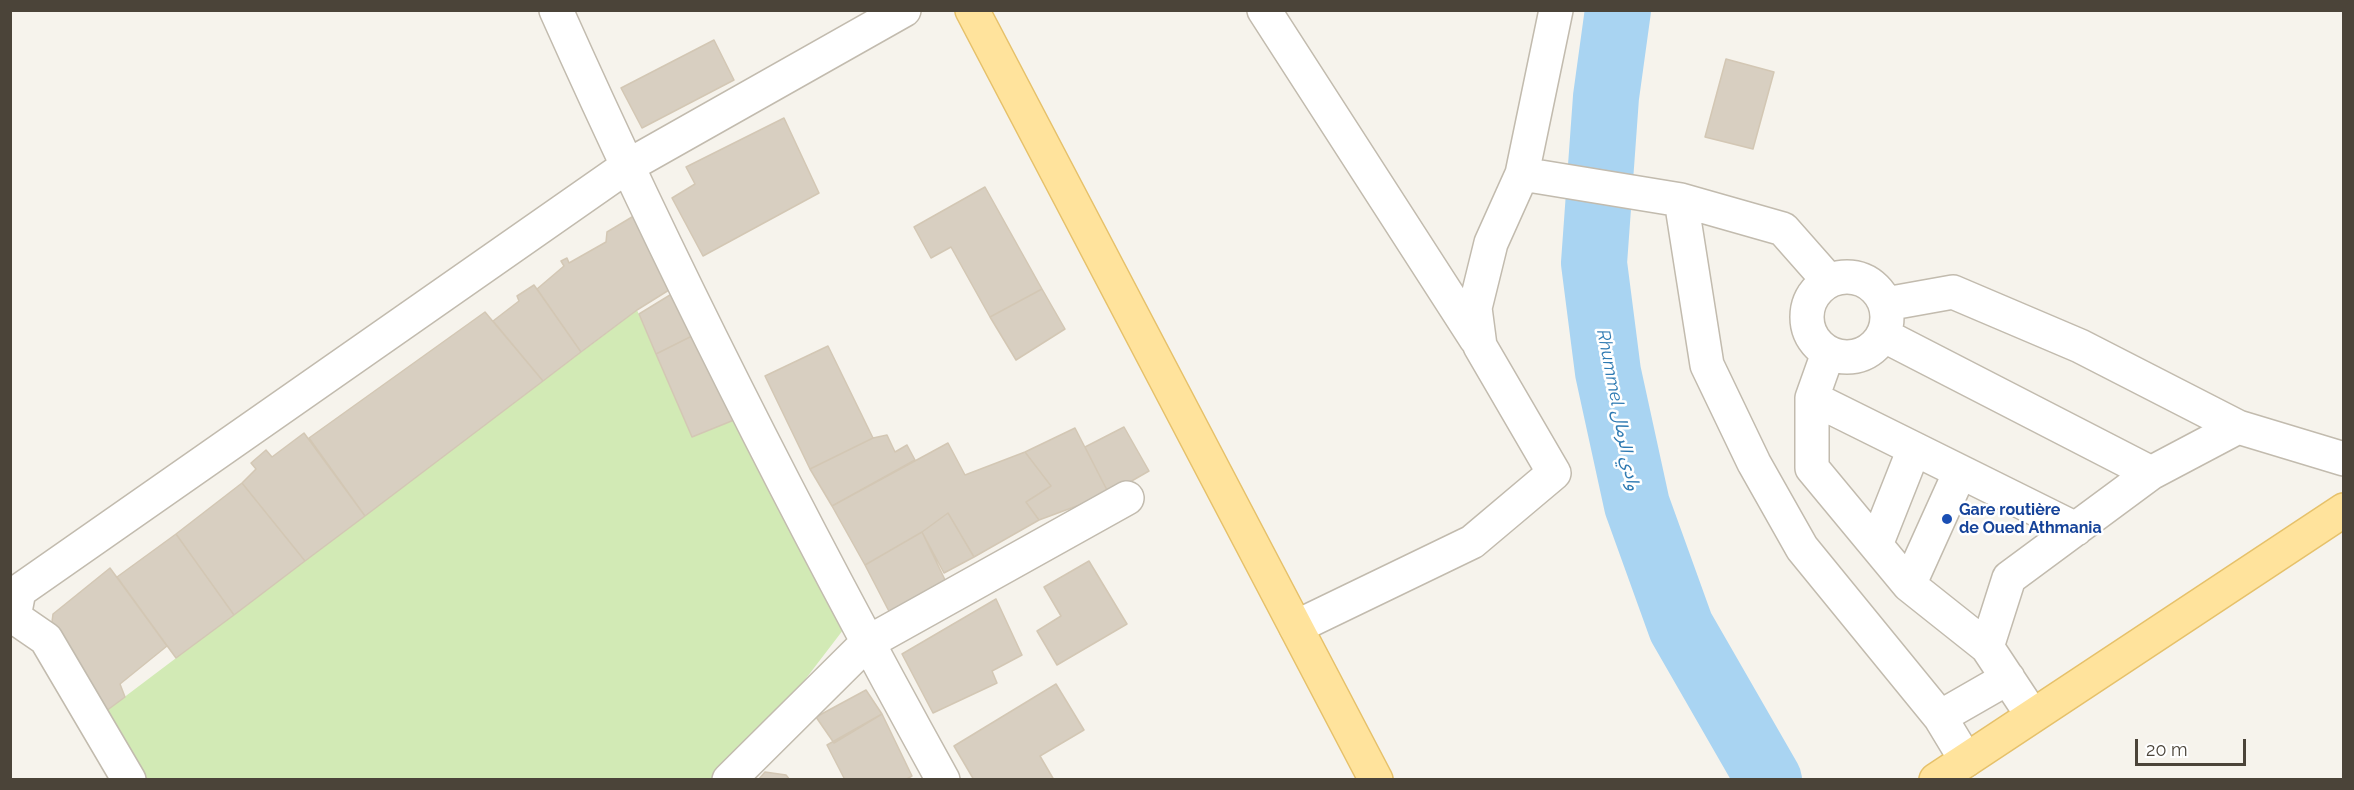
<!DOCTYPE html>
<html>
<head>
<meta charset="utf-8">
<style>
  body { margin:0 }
  #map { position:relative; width:2354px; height:790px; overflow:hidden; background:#f6f3ec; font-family:Raleway,sans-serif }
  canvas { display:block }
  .frame { position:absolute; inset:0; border:12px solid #4b4439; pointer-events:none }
  .scale { position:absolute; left:2135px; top:739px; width:111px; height:27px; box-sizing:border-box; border:3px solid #4b4439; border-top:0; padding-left:8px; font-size:18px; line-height:21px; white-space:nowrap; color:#4b4439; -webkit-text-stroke:4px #fff; paint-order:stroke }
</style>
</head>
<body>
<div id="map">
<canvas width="2354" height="790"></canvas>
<div class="frame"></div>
<div class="scale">20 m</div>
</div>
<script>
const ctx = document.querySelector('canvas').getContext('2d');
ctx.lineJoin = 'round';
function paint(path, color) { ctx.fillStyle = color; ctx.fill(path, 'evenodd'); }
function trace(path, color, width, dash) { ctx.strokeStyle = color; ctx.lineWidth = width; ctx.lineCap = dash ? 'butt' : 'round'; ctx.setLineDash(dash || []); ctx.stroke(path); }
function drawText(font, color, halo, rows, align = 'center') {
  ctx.font = font + ' Raleway,"Noto Sans Arabic",sans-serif'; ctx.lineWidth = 5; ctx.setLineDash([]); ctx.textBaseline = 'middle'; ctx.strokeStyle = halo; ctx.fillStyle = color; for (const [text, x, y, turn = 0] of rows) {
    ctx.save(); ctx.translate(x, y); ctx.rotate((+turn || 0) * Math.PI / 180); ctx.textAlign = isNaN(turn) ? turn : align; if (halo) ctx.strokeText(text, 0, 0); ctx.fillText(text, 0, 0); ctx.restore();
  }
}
paint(new Path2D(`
  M637 310 692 437 739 418 853 617 791 698 711 779H129L94 720Z`), '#d2eab5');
trace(new Path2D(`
  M1618 10 1606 97 1594 263 1608 372 1637 505 1681 627 1769 780`), '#a9d4f2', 66);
const building = new Path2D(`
  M714 40 734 80 642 128 621 88Z
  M1726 59 1774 72 1753 149 1705 137Z
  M784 118 819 193 703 256 672 198 695 184 686 167Z
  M985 187 1042 289 990 317 951 247 931 258 914 227Z
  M637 214 677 285 637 310 581 352 537 289 564 266 561 261 567 258 569 263 606 242 607 232Z
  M534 285 581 352 543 381 493 321 519 301 517 296Z
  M683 287 704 330 656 354 639 314Z
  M1042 289 1065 329 1016 360 990 317Z
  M485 312 543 381 365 516 309 438Z
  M704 330 739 418 692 437 656 354Z
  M828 346 873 438 810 469 765 376Z
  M1124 427 1149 471 1109 494 1085 447Z
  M1075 428 1109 494 1039 520 1026 502 1051 486 1025 452Z
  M304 433 365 516 305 561 242 483 256 469 251 463 266 450 272 457Z
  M887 435 895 452 907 445 915 460 832 506 810 469 873 438Z
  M948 443 965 475 1025 452 1051 486 1026 502 1039 520 974 557 948 513 922 532 865 565 832 506Z
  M242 483 305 561 234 615 176 534Z
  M948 513 974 557 944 573 922 532Z
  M922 532 947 584 893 619 865 565Z
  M176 534 234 615 176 658 117 577Z
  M1089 561 1127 624 1057 665 1037 631 1061 616 1044 587Z
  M110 568 167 646 120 684 125 697 98 717 49 645 53 614Z
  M996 599 1022 655 992 671 997 683 933 713 902 654Z
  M1056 684 1084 730 1040 756 1054 780H974L954 746Z
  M866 690 882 714 834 743 816 717Z
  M882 714 912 776 905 780H845L827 745Z
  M765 772 786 775 790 780H758Z`);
paint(building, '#d8cfc1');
trace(building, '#d3c7b4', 1.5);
const minor = new Path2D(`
  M556 10C673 272 804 529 943 780
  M1264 10 1476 339
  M1522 174 1681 200 1783 229 1828 280
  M1681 200 1707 365 1754 463 1802 548 1940 717 1966 760
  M1807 317a40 40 0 1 1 80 0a40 40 0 1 1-80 0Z
  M1886 304 1953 292 2080 346 2238 427 2344 459
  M1883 335 2151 473
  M1828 353 1812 398V468L1909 585 1987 647
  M1812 398 2076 529
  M1876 545 1914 449
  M1909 585 1960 472
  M1296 627 1472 542 1554 473 1480 346 1475 308 1491 243 1522 174 1556 10
  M2032 715 1987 647 2009 578 2151 473 2238 427
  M1940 717 2008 678
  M129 780 46 639 14 617 19 591 626 167 904 10
  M729 780 867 643 1127 498`);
const major = new Path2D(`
  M972 10 1376 780
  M1936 780 2344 510`);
trace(minor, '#c2bbae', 36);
trace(major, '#e6c16a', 36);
trace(minor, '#fff', 33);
trace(major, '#ffe39c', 33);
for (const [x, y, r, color] of [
  [1947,519,6,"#1a4fb4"]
]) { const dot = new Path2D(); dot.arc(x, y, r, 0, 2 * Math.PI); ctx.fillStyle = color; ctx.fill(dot); trace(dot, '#fff', 2); }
drawText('bold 16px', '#164399', '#fff', [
  ["Gare routière",1959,510],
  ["de Oued Athmania",1959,528]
], 'left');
drawText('italic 18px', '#2e7ab2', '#fff', [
  ["Rhummel وادي الرمال",1618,410,79]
]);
</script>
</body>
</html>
